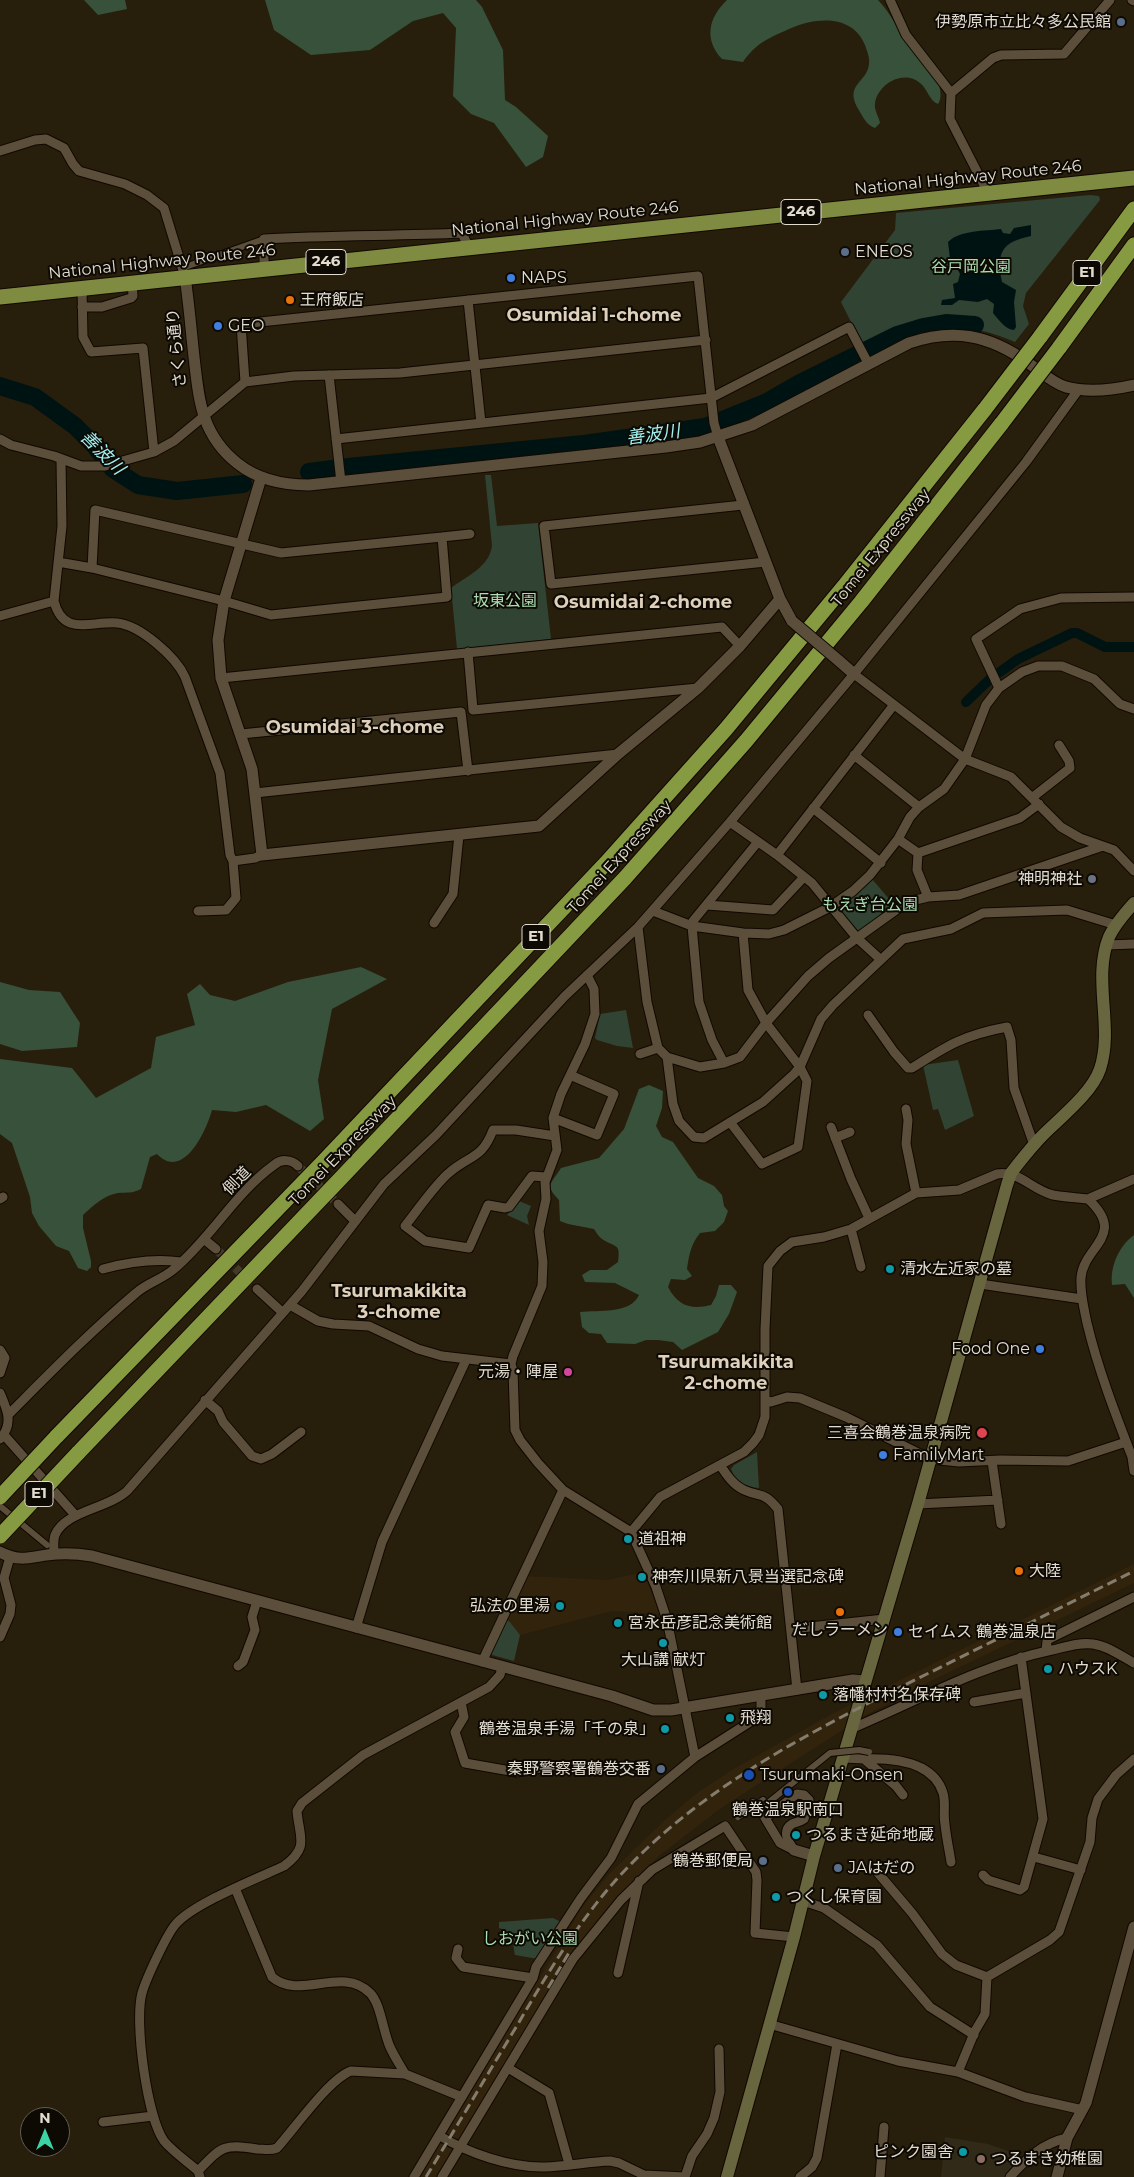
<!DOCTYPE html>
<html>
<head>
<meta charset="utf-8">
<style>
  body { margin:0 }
  #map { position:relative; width:1134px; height:2177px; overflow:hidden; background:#281e0c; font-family:Montserrat,sans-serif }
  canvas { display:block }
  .north { position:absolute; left:20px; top:2107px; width:50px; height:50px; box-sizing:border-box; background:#0d0903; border:1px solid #625d55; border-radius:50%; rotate:0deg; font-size:14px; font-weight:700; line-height:20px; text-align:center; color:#e2dbd0 }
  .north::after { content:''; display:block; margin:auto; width:18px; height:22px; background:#3cd4a4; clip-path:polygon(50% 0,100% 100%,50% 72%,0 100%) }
</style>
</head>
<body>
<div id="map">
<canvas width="1134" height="2177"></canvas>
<div class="north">N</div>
</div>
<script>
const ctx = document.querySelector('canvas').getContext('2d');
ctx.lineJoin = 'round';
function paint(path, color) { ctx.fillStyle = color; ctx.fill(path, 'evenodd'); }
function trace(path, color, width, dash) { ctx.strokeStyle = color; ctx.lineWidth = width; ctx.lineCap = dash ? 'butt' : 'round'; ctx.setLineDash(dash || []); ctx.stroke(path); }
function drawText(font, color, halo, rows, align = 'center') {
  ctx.font = font + ' Montserrat,"Noto Sans JP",sans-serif'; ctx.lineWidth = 4; ctx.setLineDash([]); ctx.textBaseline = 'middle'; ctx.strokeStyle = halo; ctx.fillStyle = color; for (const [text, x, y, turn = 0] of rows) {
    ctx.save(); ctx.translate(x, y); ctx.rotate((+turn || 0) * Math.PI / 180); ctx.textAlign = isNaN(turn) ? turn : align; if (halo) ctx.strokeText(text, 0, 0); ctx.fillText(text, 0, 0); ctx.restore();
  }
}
paint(new Path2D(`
  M1134 1564V1583L931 1681 866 1715 721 1808 659 1856 619 1896 569 1960 437 2177H420L581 1909 609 1874 664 1821 697 1793 735 1768 832 1714Z
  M643 1572 660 1614 612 1611 520 1635 504 1621 525 1576 608 1580Z`), '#32240c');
paint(new Path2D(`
  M945 2137 988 2144 1019 2155V2162L1006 2177H941Z`), '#312a19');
paint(new Path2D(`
  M1090 195 1099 196 1100 200 1026 293 1023 306 1029 324 1015 342C955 316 924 328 867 354L841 302 895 230 896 213Z
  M485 475H491L497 526 538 523 551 639 457 649 451 588C467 576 489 567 492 546Z
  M872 879 896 907 864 930 856 931 839 911V907Z
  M626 1010 633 1048 617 1046 597 1040 595 1038 600 1014Z
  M958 1060 974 1116 945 1130 938 1109 933 1110 923 1065Z
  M519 1201 531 1206 527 1216 529 1225 507 1215Z
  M757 1452 759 1488C747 1487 735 1482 731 1469L734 1465Z
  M504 1621H509L520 1635 514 1661 492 1655 490 1651Z
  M553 1918 561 1922 538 1959 515 1955C513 1944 513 1931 499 1928V1922Z`), '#314333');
paint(new Path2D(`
  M84 0H125L127 9 98 15Z
  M265 0H476L482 7 503 50 505 100 516 107 548 136 543 157 526 167 494 123 471 114 453 96 456 28 443 13 413 21 370 50 311 55 274 30Z
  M727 0H878C893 16 900 34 913 52 919 61 931 69 936 78 940 86 943 97 938 104 929 101 928 89 920 83 904 69 877 84 875 104 874 110 879 117 880 123L875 128C867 125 864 119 860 112 842 84 867 84 869 64 870 58 867 51 865 45 852 14 816 17 789 29 769 38 756 43 743 62L722 59C704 40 708 18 727 0Z
  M361 967 387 979 332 1009 318 1080 324 1119 310 1131 266 1105 236 1112 212 1110C206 1132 183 1181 157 1154L150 1157 141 1189C131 1194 128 1192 118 1193 104 1195 93 1206 83 1215V1228L91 1261V1267L87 1271 78 1268 69 1251 56 1246 39 1226 32 1213 30 1197 12 1143 0 1134V1059L72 1068 96 1098 151 1068 156 1037 195 1025 187 994 200 984 210 995 235 1001 288 982Z
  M0 982 29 990 60 992 80 1023 77 1047 22 1051 0 1044Z
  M649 1085 663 1091 662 1108 656 1126 662 1137 673 1142 698 1178 714 1186 722 1195 724 1206 728 1211 724 1222 715 1231 700 1233C691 1244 689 1255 687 1269L692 1276 685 1280 671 1279 668 1287C678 1306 691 1310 711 1305L716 1296 719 1285H731L737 1292 729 1314 718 1332 682 1350 673 1342 658 1340H646L635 1344 607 1343 601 1334 589 1333 582 1327 580 1312C598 1310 631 1314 639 1295L615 1283 585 1282 582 1275 590 1270H607L618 1262C621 1242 615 1248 602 1239 599 1237 596 1232 594 1229L568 1224 560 1221 559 1200C545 1185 550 1185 561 1168L599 1158 624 1129 639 1089Z
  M1134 1235V1298L1125 1284 1112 1285C1110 1266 1119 1246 1134 1235Z`), '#37513b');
paint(new Path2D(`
  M1031 225V236C1002 242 996 252 1002 282L1016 290 1014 302 1016 327 1014 330C1006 330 998 319 993 313L994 304 987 299 978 302 959 300 952 305H941L942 300 955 298 953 284 958 282 960 274 958 270 951 267 948 242C960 230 985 231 1001 229L1003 233 1010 234 1014 228Z`), '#001313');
trace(new Path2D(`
  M997 674 1018 659 1072 633H1077L1105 647H1134
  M966 702 990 679`), '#001313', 10);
trace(new Path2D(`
  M0 386 35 397 75 426 94 445 113 469 138 485 177 491 243 484
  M309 472 348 467 584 444 705 427 767 402 800 383 897 335 923 327 946 323 975 325`), '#001313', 18);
trace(new Path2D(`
  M298 1166 338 1204
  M216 1249 257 1289`), '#443a29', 9, [9, 4.5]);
const pedestrian = new Path2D(`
  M188 266 264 239
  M0 1506 47 1545
  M753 1802 757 1804 763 1800`);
const minor = new Path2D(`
  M890 0 906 35 951 93
  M1132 0 1134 1
  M0 151 35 140 46 139 64 148 73 164 79 171 125 184 147 195 164 208 185 277
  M988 193 950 119 951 93 993 58 1001 55 1064 54 1110 0
  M264 269V239C330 235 396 236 462 233L468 246
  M82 287 83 337 91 352 143 348 154 452
  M468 300 481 423
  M82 307H102L131 298 133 296 132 282
  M329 375 341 482
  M245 382 241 324 698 276 714 423 718 437
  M0 439 11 445 54 456 81 466H105L154 452 174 441 245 382 294 376 400 373 706 340
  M336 439 711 398 849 327 868 363
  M61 460 62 526 54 601C63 637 90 621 117 623 140 625 176 657 185 677L220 773 230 855 233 861 236 898 226 910 198 911
  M743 505 544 526 551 584 766 562
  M442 537 470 534
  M58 562 92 568 224 601 271 615 447 597 442 537 281 553 95 510 92 568
  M0 616 54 601
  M468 652 473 710 698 688
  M854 674 965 759 1011 777 1061 827 1080 838 1114 850 1134 871
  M221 678 722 627 740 646
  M999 688 976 639 1020 609 1061 598 1134 597
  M241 734 461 712 468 771
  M854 755 919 807
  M255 793 618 754
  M1033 797 1070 768 1069 761 1059 745
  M813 808 881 863
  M730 822 777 855 812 883 857 938 880 959
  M898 839 918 853 917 870 928 897
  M918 853 1020 818 1039 804
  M777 855 893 706
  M233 861 255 858 262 855
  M707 905 773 910 804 877
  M653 911 692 926 743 933 769 934 784 930 830 907 853 891 870 875 898 839 910 817 919 807 944 789 965 759 986 705 999 688 1022 672 1038 666H1062L1094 679 1120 704 1134 709
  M434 923 453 894 459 835
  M638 927 647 1002 658 1048 667 1057 700 1067 724 1063 740 1057 766 1023 808 976 829 958 907 902 928 897 959 895 1103 846
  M1106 945 1134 944
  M587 975 594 989 595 1014 585 1044 561 1094 553 1118 557 1150 545 1182 546 1199 539 1231 543 1262 542 1286 513 1356 511 1364 513 1371 515 1430 520 1440 538 1463 563 1490 631 1532 656 1587 667 1620 695 1757
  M868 1015 894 1052 908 1068H912C948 1045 964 1035 1007 1027L1011 1040 1014 1088 1034 1145
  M640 1054 658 1048
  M667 1057 673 1104 679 1121 694 1137 704 1138 763 1102 794 1074 800 1067 821 1019 833 1005 903 939 951 929 983 913 1067 910 1116 925
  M724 1063 712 1040 699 1002 692 926 693 921 757 843
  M906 1109 908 1120 906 1144 916 1193
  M553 1118 597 1135 614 1094 570 1075
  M730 1122 762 1164 798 1147 807 1081 800 1067 766 1023 748 990 743 933
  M831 1127 851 1179 869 1218
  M835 1138 850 1132
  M546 1177 532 1176 509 1207 505 1208 488 1205 469 1248 425 1241 405 1226C417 1211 436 1183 450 1172 470 1155 482 1159 493 1130H516L555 1136
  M0 1199 3 1197
  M1088 1199 1134 1179
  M338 1204 355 1221
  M851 1229 861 1267
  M205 1240 216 1249
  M103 1269C129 1262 154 1258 181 1262
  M980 1284 1082 1299
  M257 1289 282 1312
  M290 1305 318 1321 333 1324 369 1326 418 1349 442 1356 511 1364
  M0 1350 5 1358 0 1373
  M0 1393C7 1409 14 1424 0 1439
  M205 1400 218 1411 223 1422 252 1456 261 1459 272 1454 301 1432
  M765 1400 771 1402 787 1397 800 1398 846 1417 930 1459 959 1462 1000 1460 1068 1461 1126 1442
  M9 1414C50 1373 91 1331 136 1293 147 1283 163 1279 174 1269 211 1238 235 1193 274 1165 281 1159 291 1159 298 1166
  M4 1435 76 1516
  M992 1461 1001 1524
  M720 1465C726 1474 733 1485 744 1490 762 1498 763 1491 778 1509L797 1690
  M918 1504 998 1500
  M631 1532 660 1497 744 1452 753 1443 759 1435 765 1417V1329L768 1266 780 1251 792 1242 824 1237 851 1229 916 1193 959 1190 997 1174C1019 1170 1032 1190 1053 1195 1065 1197 1077 1198 1088 1199 1128 1236 1083 1246 1081 1278 1080 1294 1084 1308 1087 1323 1098 1369 1115 1413 1132 1457L1134 1471
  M54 1554C54 1548 53 1540 55 1535 65 1511 107 1509 127 1491L302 1291 384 1184 436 1135 565 996 638 927 730 822 854 674 1026 462 1079 389
  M356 1628 382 1542 466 1360
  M791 1629 884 1619
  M0 1637 10 1614 11 1605 4 1578 10 1557
  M1046 1651 1047 1641 1049 1639 1134 1597
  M482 1662 563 1490
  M238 1666 243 1662 255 1630 252 1617 257 1601
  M461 1702 464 1717 455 1732 465 1763 516 1772 547 1767
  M974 1702 1026 1693
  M853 1728C919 1700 981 1665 1052 1650 1065 1647 1079 1642 1093 1644 1108 1646 1121 1656 1134 1663
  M844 1758 864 1759 896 1786 903 1795
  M864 1759C892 1758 933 1761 943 1793 946 1802 943 1814 945 1824 946 1836 949 1849 951 1862
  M797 1794 804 1795 809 1800 804 1819C800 1822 796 1822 792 1824 781 1831 789 1843 794 1850L780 1843 765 1818Z
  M1034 1857 1081 1870
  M878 1873 912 1913 942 1954 956 1965 987 1977
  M983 1875 988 1880 1020 1890 1024 1887 1043 1819 1021 1657
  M235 1888 272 1977C300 2001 342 1965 370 1993 381 2004 383 2032 390 2047 394 2056 400 2065 405 2074
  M803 1901 824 1908 877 1945 930 2007 974 2035
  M458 1949 456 1958 463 1967 533 1978
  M618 1973 639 1881
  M987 1977 1050 1940 1059 1932 1090 1842 1092 1818 1098 1799 1116 1775 1134 1759
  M769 2024 898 2061 958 2072 1025 2097 1083 2110
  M508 2068 549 2093 569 2164
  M958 2072 975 2031 985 2014 987 1977
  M103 2122 153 2116
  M440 2136C468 2153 511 2168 545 2167 567 2166 589 2162 610 2161L619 2163 644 2175 685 2177 692 2156 707 2134 714 2118 720 2092 719 2049
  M198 2171C222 2146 223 2144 257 2149 264 2149 270 2151 277 2148 295 2128 329 2079 351 2071L405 2074 462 2097
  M200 2177 198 2171C188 2162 173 2152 164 2141 147 2117 134 2022 142 1993 146 1979 166 1936 175 1925 192 1904 258 1878 284 1866 310 1847 299 1837 297 1811L302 1803 363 1755 489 1687 500 1675 502 1667
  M414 2177 533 1978 536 1967 581 1898 611 1858 638 1804 695 1757 753 1720 761 1709V1696
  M442 2177 573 1959 621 1900 652 1870 725 1826 756 1872 757 1880 755 1933 794 1937
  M800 2177 812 2167 817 2158 837 2044
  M880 2177 884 2127
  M1010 2177C1026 2159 1043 2143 1067 2138`);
const tertiary = new Path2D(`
  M185 277C189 303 191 330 194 357 199 400 201 434 237 463 258 480 282 485 309 485L666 447 700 442 752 425 909 343C954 328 989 335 1027 362 1039 370 1052 383 1066 387 1088 393 1112 390 1134 385
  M718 437 780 599 792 621
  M261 478 224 601 218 640 221 678 252 769 262 855 539 826 618 754 698 688 740 646 780 599
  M838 660 854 674
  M0 1552C22 1564 34 1555 57 1554 69 1553 80 1554 92 1556L612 1696 653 1710H671L853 1680 865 1681
  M794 1850 814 1856
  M1057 2177 1067 2138 1086 2103 1134 1927`);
const secondary = new Path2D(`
  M727 2177 794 1937 814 1856 918 1504 1007 1185 1011 1173 1018 1164C1026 1154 1034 1144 1043 1135 1060 1118 1092 1093 1100 1069 1114 1027 1092 979 1109 937 1115 924 1125 913 1134 903`);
const trunk = new Path2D(`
  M0 297 1134 178`);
const motorway = new Path2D(`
  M1040 337 1134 209
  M1059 348 1134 245
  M56 1437 323 1162 606 863 726 729 845 585 985 409
  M78 1453 341 1178 625 878 746 741 861 602 1002 423`);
trace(pedestrian, '#110800', 8);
trace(minor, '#110800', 11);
trace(tertiary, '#110800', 13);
trace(secondary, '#110800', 14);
trace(trunk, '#110800', 17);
trace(motorway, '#110800', 17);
trace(pedestrian, '#5b4f3c', 6);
trace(minor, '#5b4f3c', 9);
trace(tertiary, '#5b4f3c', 11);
trace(secondary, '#68663e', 12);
trace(trunk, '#7e8b40', 15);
trace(motorway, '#869a41', 15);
trace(new Path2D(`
  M548 1988 570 1951
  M426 2177C457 2126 487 2075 518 2024 547 1974 577 1924 615 1881 700 1786 819 1727 931 1672 999 1638 1066 1605 1134 1571`), '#847c6d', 3, [10, 5]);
const pedestrianBridge = new Path2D(`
  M738 1817 757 1804 764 1806 830 1753 859 1750 869 1752`);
const tertiaryBridge = new Path2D(`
  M792 621 838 660`);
const motorwayBridge = new Path2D(`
  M985 409 1040 337
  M1002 423 1059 348
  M0 1497 56 1437
  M0 1536 78 1453`);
trace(pedestrianBridge, '#110800', 8, []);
trace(tertiaryBridge, '#110800', 13, []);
trace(motorwayBridge, '#110800', 17, []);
trace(pedestrianBridge, '#5b4f3c', 6);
trace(tertiaryBridge, '#5b4f3c', 11);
trace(motorwayBridge, '#869a41', 15);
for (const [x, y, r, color] of [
  [1121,22,5,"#5c6f8a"],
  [845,252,5,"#5c6f8a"],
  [511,278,5,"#3f7fe0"],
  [290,300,5,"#e8710a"],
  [218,326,5,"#3f7fe0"],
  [1092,879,5,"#6b7280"],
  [890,1269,5,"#0f9aa8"],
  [1040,1349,5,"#3f7fe0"],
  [568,1372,5,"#d1479c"],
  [982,1433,6,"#e0444e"],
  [883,1455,5,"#3f7fe0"],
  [628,1539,5,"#0f9aa8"],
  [1019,1571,5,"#e8710a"],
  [642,1577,5,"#0f9aa8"],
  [560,1606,5,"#0f9aa8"],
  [840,1612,5,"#e8710a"],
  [618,1623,5,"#0f9aa8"],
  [898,1632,5,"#3f7fe0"],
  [663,1643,5,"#0f9aa8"],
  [1048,1669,5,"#0f9aa8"],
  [823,1695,5,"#0f9aa8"],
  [730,1718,5,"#0f9aa8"],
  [665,1729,5,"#0f9aa8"],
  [661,1769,5,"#5c6f8a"],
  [749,1775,6,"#1a4fb4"],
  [788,1792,5,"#1a4fb4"],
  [796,1835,5,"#0f9aa8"],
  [763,1861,5,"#5c6f8a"],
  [838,1868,5,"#5c6f8a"],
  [776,1897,5,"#0f9aa8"],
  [963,2152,5,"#0f9aa8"],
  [981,2159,5,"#8d6e63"]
]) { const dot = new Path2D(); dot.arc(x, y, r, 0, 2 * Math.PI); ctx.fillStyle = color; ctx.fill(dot); trace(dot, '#0d0903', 2); }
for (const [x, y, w] of [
  [801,212,40],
  [326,262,40],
  [1087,273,28],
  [536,937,28],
  [39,1494,28]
]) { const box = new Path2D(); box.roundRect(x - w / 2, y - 12.5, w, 25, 4); ctx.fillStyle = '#0d0903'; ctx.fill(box); trace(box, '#e2dbd0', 1); }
drawText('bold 15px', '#e2dbd0', null, [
  ["246",801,212],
  ["246",326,262],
  ["E1",1087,273],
  ["E1",536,937],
  ["E1",39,1494]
]);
drawText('16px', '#e2dbd0', '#0d0903', [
  ["伊勢原市立比々多公民館",1111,22,"right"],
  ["ENEOS",855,252],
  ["NAPS",521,278],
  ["王府飯店",300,300],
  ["GEO",228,326],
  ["神明神社",1082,879,"right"],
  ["清水左近家の墓",900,1269],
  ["Food One",1030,1349,"right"],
  ["元湯・陣屋",558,1372,"right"],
  ["三喜会鶴巻温泉病院",971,1433,"right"],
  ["FamilyMart",893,1455],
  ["道祖神",638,1539],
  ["大陸",1029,1571],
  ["神奈川県新八景当選記念碑",652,1577],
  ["弘法の里湯",550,1606,"right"],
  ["宮永岳彦記念美術館",628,1623],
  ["だしラーメン",840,1630,"center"],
  ["セイムス 鶴巻温泉店",908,1632],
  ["大山講 献灯",663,1660,"center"],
  ["ハウスK",1058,1669],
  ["落幡村村名保存碑",833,1695],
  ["飛翔",740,1718],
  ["鶴巻温泉手湯「千の泉」",655,1729,"right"],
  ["秦野警察署鶴巻交番",651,1769,"right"],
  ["Tsurumaki-Onsen",760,1775],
  ["鶴巻温泉駅南口",788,1810,"center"],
  ["つるまき延命地蔵",806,1835],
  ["鶴巻郵便局",753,1861,"right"],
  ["JAはだの",848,1868],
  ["つくし保育園",786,1897],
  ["ピンク園舎",953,2152,"right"],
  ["つるまき幼稚園",991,2159]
], 'left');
drawText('16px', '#e2dbd0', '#0d0903', [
  ["National Highway Route 246",968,178,-6],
  ["National Highway Route 246",565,219,-6],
  ["National Highway Route 246",162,262,-6],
  ["さくら通り",177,348,-96],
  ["Tomei Expressway",881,548,-51],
  ["Tomei Expressway",620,857,-48],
  ["Tomei Expressway",343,1151,-46],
  ["側道",237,1181,-46]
]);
drawText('16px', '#abddb2', '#0d0903', [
  ["谷戸岡公園",971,267],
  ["坂東公園",505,601],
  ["もえぎ台公園",870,905],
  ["しおがい公園",530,1939]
]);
drawText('bold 18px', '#ded0ba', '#0d0903', [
  ["Osumidai 1-chome",594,316],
  ["Osumidai 2-chome",643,603],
  ["Osumidai 3-chome",355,728],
  ["Tsurumakikita",399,1292],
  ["3-chome",399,1313],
  ["Tsurumakikita",726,1363],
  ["2-chome",726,1384]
]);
drawText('italic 18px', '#a0f0f1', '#0d0903', [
  ["善波川",653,435,-8],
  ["善波川",102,453,45]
]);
</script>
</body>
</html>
